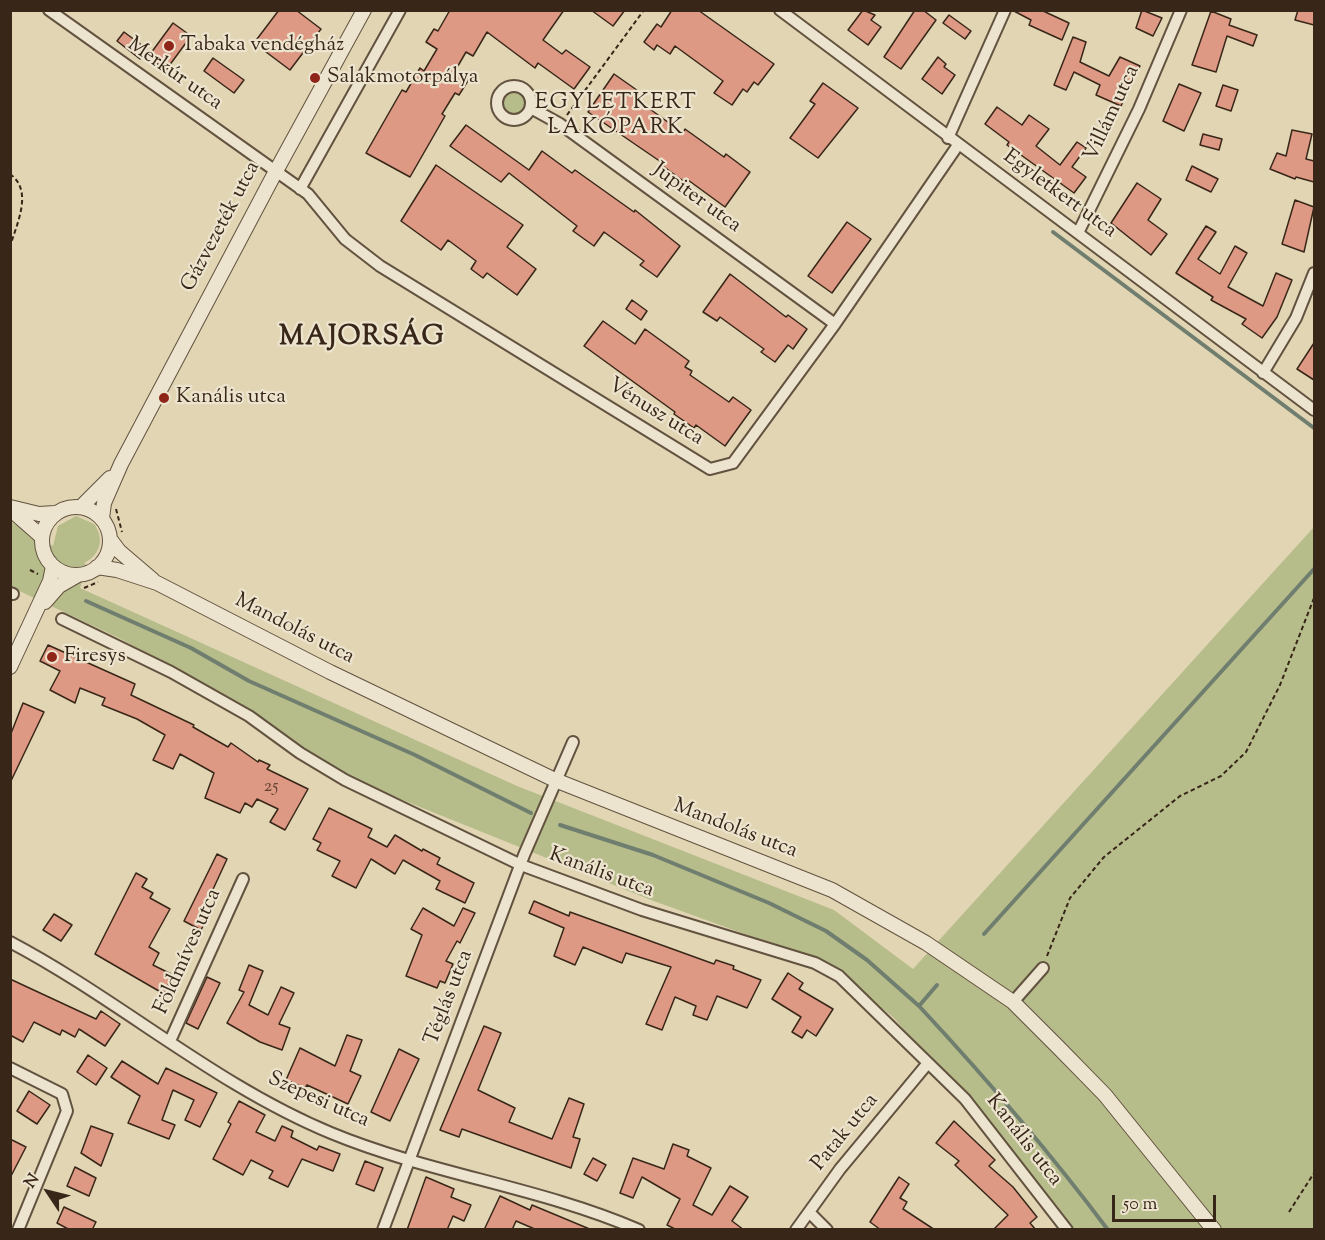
<!DOCTYPE html>
<html>
<head>
<meta charset="utf-8">
<style>
  body { margin:0 }
  #map { position:relative; width:1325px; height:1240px; overflow:hidden; background:#e1d5b3; font-family:"Sorts Mill Goudy",serif }
  canvas { display:block }
  .frame { position:absolute; inset:0; border:12px solid #382618; pointer-events:none }
  .north { position:absolute; left:18px; top:1162px; width:60px; height:60px; -webkit-text-stroke:4px #ece4ce; paint-order:stroke; rotate:305deg; font-size:16px; font-weight:700; line-height:24px; text-align:center; color:#382618 }
  .north::after { content:''; display:block; margin:auto; width:21px; height:27px; background:#382618; clip-path:polygon(50% 0,100% 100%,50% 72%,0 100%) }
  .scale { position:absolute; left:1112px; top:1195px; width:104px; height:27px; box-sizing:border-box; border:3px solid #382618; border-top:0; padding-left:8px; font-size:18px; line-height:21px; white-space:nowrap; color:#382618; -webkit-text-stroke:4px #ece4ce; paint-order:stroke }
</style>
</head>
<body>
<div id="map">
<canvas width="1325" height="1240"></canvas>
<div class="frame"></div>
<div class="north">N</div>
<div class="scale">50 m</div>
</div>
<script>
const ctx = document.querySelector('canvas').getContext('2d');
ctx.lineJoin = 'round';
function paint(path, color) { ctx.fillStyle = color; ctx.fill(path, 'evenodd'); }
function trace(path, color, width, dash) { ctx.strokeStyle = color; ctx.lineWidth = width; ctx.lineCap = dash ? 'butt' : 'round'; ctx.setLineDash(dash || []); ctx.stroke(path); }
function drawText(font, color, halo, rows, align = 'center') {
  ctx.font = font + ' "Sorts Mill Goudy",serif'; ctx.lineWidth = 4.5; ctx.setLineDash([]); ctx.textBaseline = 'middle'; ctx.strokeStyle = halo; ctx.fillStyle = color; for (const [text, x, y, turn = 0] of rows) {
    ctx.save(); ctx.translate(x, y); ctx.rotate((+turn || 0) * Math.PI / 180); ctx.textAlign = isNaN(turn) ? turn : align; if (halo) ctx.strokeText(text, 0, 0); ctx.fillText(text, 0, 0); ctx.restore();
  }
}
paint(new Path2D(`
  M502 103a12 12 0 1 1 24 0a12 12 0 1 1-24 0Z
  M76 516 94 524C105 539 100 555 84 563L88 566 80 588 517 786 834 910 913 969 1314 527V1229H1072L894 1018 830 965 651 900 343 776 275 727 121 639 11 587V522L53 546 58 526Z`), '#b6bc8a');
trace(new Path2D(`
  M1053 232 1314 428
  M86 601 191 648 249 681 415 755 531 813
  M560 825 653 855 769 903 826 931 867 960 919 1006
  M984 934 1314 569
  M937 985 919 1006C986 1078 1049 1151 1108 1230`), '#707e6f', 4);
const building = new Path2D(`
  M279 10H296L321 29 290 70 254 43Z
  M450 10H564L543 40 562 54 566 50 590 67 574 89 538 63 535 68 487 32 473 56 466 52 455 71 469 79 459 95 455 93 442 114 445 116 410 177 366 153 402 90 406 92 420 68 424 71 437 49 426 42 434 29 438 31Z
  M591 10H625L613 26Z
  M672 10H698L774 64 758 85 754 82 747 92 743 89 732 105 714 93 723 81 675 46 670 54 657 45 654 50 644 42 657 24 661 27Z
  M863 10 875 15 871 20 881 27 868 45 848 30Z
  M915 10H923L936 20 901 69 884 57Z
  M1012 10H1041L1069 23 1062 40 1029 25 1031 20Z
  M1142 10 1162 18 1153 36 1136 28Z
  M1298 10H1314V25L1295 20Z
  M1211 11 1231 19 1229 25 1257 35 1253 46 1227 36 1216 72 1192 65Z
  M949 15 971 31 965 39 943 23Z
  M173 23 191 36 166 70 148 57Z
  M124 32 147 49 140 59 117 41Z
  M1073 37 1086 42 1080 62 1109 76 1120 57 1140 66 1121 106 1096 95 1100 85 1074 72 1066 90 1054 85Z
  M938 57 946 64 944 67 955 75 942 94 922 79Z
  M213 58 244 80 234 93 204 71Z
  M614 74 641 93 636 99 683 133 685 129 724 157 726 154 750 172 725 207 688 180 686 183 660 164 661 162 588 112Z
  M823 83 858 108 818 158 790 138 815 104 810 101Z
  M1179 84 1201 93 1184 131 1163 121Z
  M1223 85 1238 90 1231 111 1216 106Z
  M997 107 1022 125 1029 115 1049 129 1036 146 1060 165 1077 142 1086 148 1072 167 1086 177 1074 193 1007 145 1009 142 985 124Z
  M466 125 529 170 542 151 572 173 575 170 634 212 635 210 680 246 657 277 640 265 644 261 604 232 594 246 573 231 577 226 509 173 501 182 450 146Z
  M1292 130 1312 134 1306 159 1314 161V182L1296 177 1295 179 1270 169 1277 153 1286 156Z
  M1203 134 1222 139 1219 150 1200 145Z
  M436 165 523 225 507 247 536 269 517 295 487 273 483 278 471 269 476 261 448 240 441 250 401 221Z
  M1192 166 1218 179 1211 192 1186 180Z
  M1137 183 1161 199 1148 220 1167 234 1151 255 1111 223Z
  M1295 200 1314 207 1304 252 1282 244Z
  M847 222 871 239 832 293 808 276Z
  M1206 226 1216 232 1198 259 1220 274 1235 246 1247 253 1228 287 1263 306 1276 273 1292 280 1277 317 1262 338 1242 324 1246 319 1211 300 1213 297 1176 273Z
  M730 274 786 317 788 315 807 329 793 349 788 345 775 362 761 352 764 349 720 317 717 321 703 312Z
  M632 300 647 311 641 320 626 309Z
  M603 321 635 344 645 329 689 361 685 367 692 371 690 375 729 402 733 397 751 410 725 446 696 425 694 428 674 414 675 412 584 346Z
  M1314 343V380L1297 369Z
  M48 645 135 684 131 695 194 725 193 727 228 747 231 743 258 762 259 760 270 765 267 769 308 789 285 830 270 822 278 809 257 799 252 807 245 803 240 813 205 798 214 773 180 754 173 769 153 760 165 735 137 719 102 705 105 698 80 688 75 703 50 690 60 671 40 661Z
  M23 703 44 712 10 783V736Z
  M329 808 372 829 368 837 387 847 395 835 422 851 423 849 440 858 437 864 474 883 465 903 436 889 440 881 403 860 395 874 371 859 356 888 332 876 340 861 317 850 321 843 313 839Z
  M217 854 227 859 203 911 209 914 201 930 184 921Z
  M136 873 147 879 142 887 153 893 150 898 170 909 149 947 159 953 153 965 173 975 164 994 95 954Z
  M534 901 569 916 570 912 714 964 716 960 734 966 733 969 761 980 747 1008 717 996 707 1020 693 1015 696 1006 675 997 662 1030 646 1024 671 967 626 953 622 963 583 947 575 965 554 956 564 928 529 913Z
  M423 908 454 926 463 908 475 913 460 943 457 941 446 961 453 964 445 983 440 981 437 988 406 976 422 935 411 929Z
  M54 914 72 925 61 941 43 930Z
  M249 965 263 971 249 1005 268 1015 281 987 294 993 279 1024 290 1028 282 1050 260 1042 227 1023 244 992 239 990Z
  M788 973 803 983 799 989 833 1009 816 1036 807 1030 802 1038 792 1032 801 1017 772 999Z
  M207 977 220 983 198 1029 186 1023Z
  M10 979 96 1019 101 1011 120 1024 105 1046 79 1029 75 1037 62 1030 60 1035 34 1022 23 1042 10 1035Z
  M484 1026 501 1033 478 1090 515 1108 509 1122 552 1139 569 1098 584 1104 573 1137 580 1139 571 1168 462 1129 459 1137 440 1130Z
  M347 1035 362 1040 350 1071 361 1076 348 1104 307 1085 305 1088 286 1080 300 1048 335 1066Z
  M399 1049 419 1059 390 1121 371 1112Z
  M88 1055 107 1068 96 1085 77 1072Z
  M122 1061 158 1084 166 1068 217 1093 200 1127 185 1120 194 1100 173 1090 162 1120 175 1125 169 1139 128 1123 140 1096 111 1077Z
  M29 1091 50 1105 37 1124 17 1111Z
  M239 1101 265 1115 256 1132 275 1141 282 1126 293 1131 291 1137 317 1150 319 1146 340 1154 333 1171 302 1159 288 1187 269 1178 273 1171 251 1160 243 1175 213 1159 231 1124 228 1122Z
  M954 1121 995 1160 989 1166 1013 1187 1037 1217 1030 1223 1036 1230H993L1008 1215 955 1165 959 1161 936 1143Z
  M91 1126 113 1134 101 1166 81 1153Z
  M10 1139 26 1147 10 1178Z
  M673 1144 689 1150 687 1156 711 1168 693 1205 712 1215 730 1186 748 1197 732 1221 744 1230H677L667 1225 680 1199 642 1177 633 1198 620 1193 633 1158 664 1169Z
  M593 1158 606 1165 597 1181 584 1174Z
  M365 1161 383 1168 374 1191 356 1184Z
  M75 1167 96 1178 89 1196 67 1186Z
  M426 1177 454 1189 451 1197 471 1205 464 1221 453 1216 447 1230H407Z
  M899 1177 909 1184 900 1198 907 1202 903 1209 935 1230H881L870 1222Z
  M500 1196 530 1210 532 1205 592 1230H537L516 1221 512 1230H484Z
  M64 1207 96 1222 92 1230H70L57 1223Z`);
paint(building, '#de9984');
trace(building, '#382618', 1.5);
const minor = new Path2D(`
  M49 10 308 194 345 239 380 266 710 469 733 463 835 324 958 145
  M780 10 1314 410
  M497 103a17 17 0 1 1 34 0a17 17 0 1 1-34 0Z
  M531 108 560 124 835 324
  M948 138 1005 10
  M300 189 400 10
  M1078 233 1139 109 1181 10
  M1263 373 1296 318 1314 273
  M10 593 13 594
  M62 619 171 672 249 716 300 753 345 780 521 865 642 910 815 963 839 976 965 1099 1067 1230
  M10 942C120 1000 215 1085 331 1133 430 1174 540 1187 639 1230
  M1013 1002 1043 968
  M170 1041 243 879
  M10 1068 62 1094 67 1111 18 1230
  M809 1212 827 1230
  M383 1230 524 855 573 742
  M796 1230 840 1169 928 1063`);
const tertiary = new Path2D(`
  M42 541a34 34 0 1 1 68 0a34 34 0 1 1-68 0Z
  M10 507 39 514 55 513
  M81 507 110 478
  M10 509 42 537
  M102 518 104 503 121 464 276 171 364 10
  M110 539 119 551 153 580
  M97 567 117 570 157 583 330 672 555 780 832 890 926 943 1013 1002 1059 1048 1105 1095 1214 1230
  M45 602 59 586 78 575
  M10 667 50 581 53 566`);
trace(minor, '#62523f', 14);
trace(tertiary, '#62523f', 16);
trace(new Path2D(`
  M567 115 644 10
  M10 174C34 191 16 225 10 247
  M116 509 122 532
  M30 570 38 574
  M84 588 98 582
  M1047 956 1070 898 1104 857 1180 796 1221 776 1246 752 1280 685 1314 598
  M1289 1212 1314 1173`), '#382618', 2, [4.5, 3]);
trace(minor, '#ece4ce', 10);
trace(tertiary, '#ece4ce', 14);
for (const [x, y, r, color] of [
  [169,46,6,"#8f2418"],
  [315,78,6,"#8f2418"],
  [164,398,6,"#8f2418"],
  [52,657,6,"#8f2418"]
]) { const dot = new Path2D(); dot.arc(x, y, r, 0, 2 * Math.PI); ctx.fillStyle = color; ctx.fill(dot); trace(dot, '#ece4ce', 2); }
drawText('18px', '#624333', null, [
  ["25",271,788]
]);
drawText('21px', '#382618', '#ece4ce', [
  ["Tabaka vendégház",181,46],
  ["Salakmotorpálya",327,78],
  ["Kanális utca",176,398],
  ["Firesys",64,657]
], 'left');
drawText('21px', '#382618', '#ece4ce', [
  ["Merkúr utca",174,75,35],
  ["Villám utca",1113,114,-65],
  ["Egyletkert utca",1059,195,36],
  ["Jupiter utca",696,199,36],
  ["Gázvezeték utca",222,227,-62],
  ["Vénusz utca",655,413,32],
  ["Mandolás utca",294,630,27],
  ["Mandolás utca",735,830,21],
  ["Kanális utca",601,874,20],
  ["Földmíves utca",189,952,-66],
  ["Téglás utca",450,998,-69],
  ["Szepesi utca",318,1101,24],
  ["Patak utca",846,1133,-51],
  ["Kanális utca",1023,1141,52]
]);
ctx.letterSpacing = '1.5px';
drawText('22px', '#382618', '#ece4ce', [
  ["EGYLETKERT",616,104],
  ["LAKÓPARK",616,129]
]);
ctx.letterSpacing = '0px';
ctx.letterSpacing = '1.5px';
drawText('bold 27px', '#382618', '#ece4ce', [
  ["MAJORSÁG",362,339]
]);
ctx.letterSpacing = '0px';
</script>
</body>
</html>
